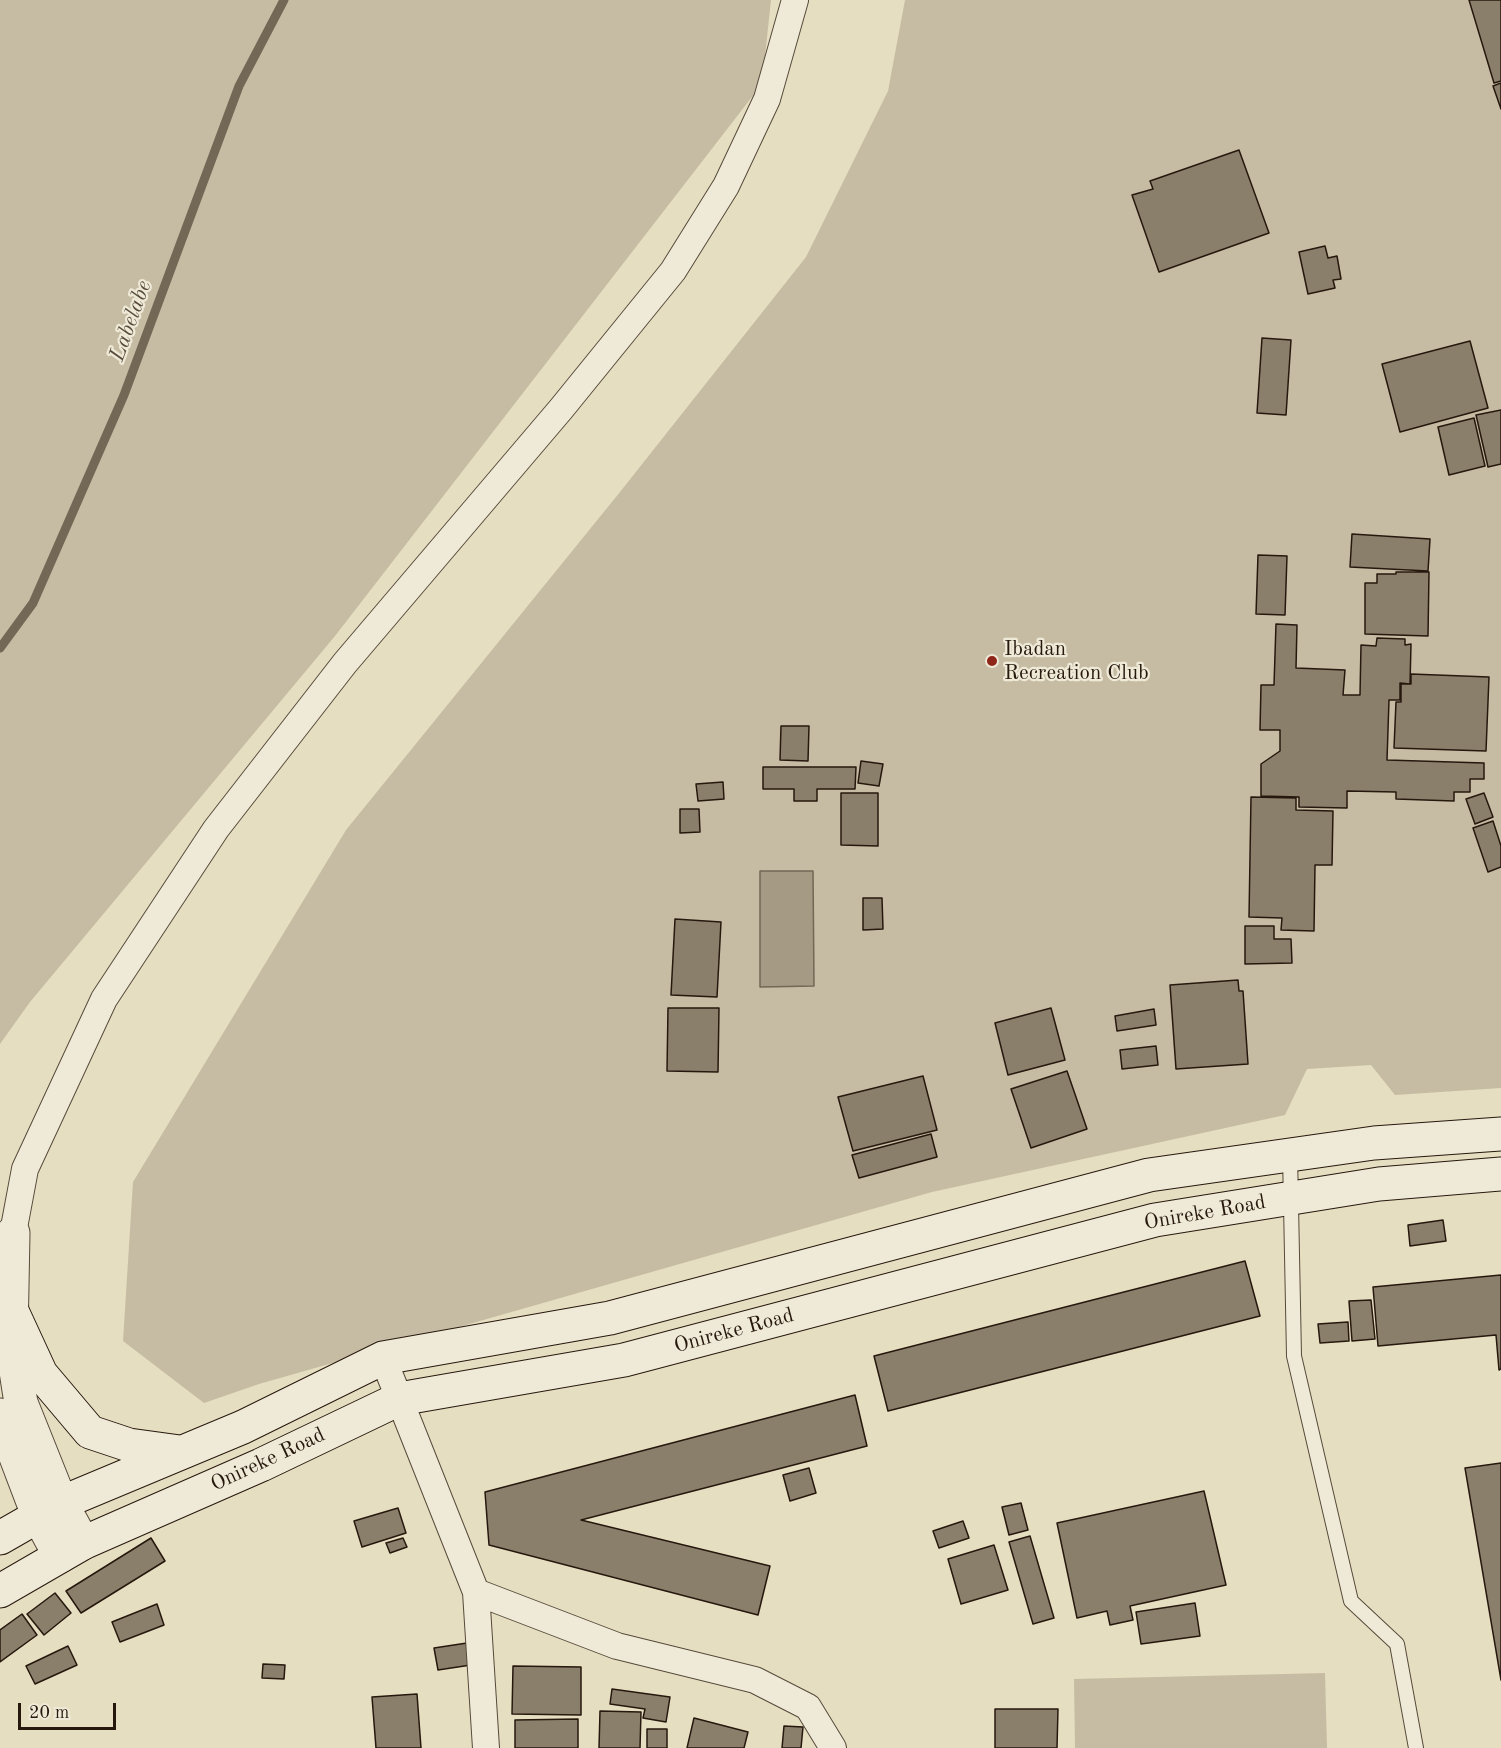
<!DOCTYPE html>
<html>
<head>
<meta charset="utf-8">
<style>
  body { margin:0 }
  #map { position:relative; width:1501px; height:1748px; overflow:hidden; background:#e6dec1; font-family:"Old Standard TT",serif }
  canvas { display:block }
  .scale { position:absolute; left:18px; top:1703px; width:98px; height:27px; box-sizing:border-box; border:3px solid #27180e; border-top:0; padding-left:8px; font-size:18px; line-height:21px; white-space:nowrap; color:#27180e; -webkit-text-stroke:4px #efead7; paint-order:stroke }
</style>
</head>
<body>
<div id="map">
<canvas width="1501" height="1748"></canvas>
<div class="scale">20 m</div>
</div>
<script>
const ctx = document.querySelector('canvas').getContext('2d');
ctx.lineJoin = 'round';
function paint(path, color) { ctx.fillStyle = color; ctx.fill(path, 'evenodd'); }
function trace(path, color, width, dash) { ctx.strokeStyle = color; ctx.lineWidth = width; ctx.lineCap = dash ? 'butt' : 'round'; ctx.setLineDash(dash || []); ctx.stroke(path); }
function drawText(font, color, halo, rows, align = 'center') {
  ctx.font = font + ' "Old Standard TT",serif'; ctx.lineWidth = 4.5; ctx.setLineDash([]); ctx.textBaseline = 'middle'; ctx.strokeStyle = halo; ctx.fillStyle = color; for (const [text, x, y, turn = 0] of rows) {
    ctx.save(); ctx.translate(x, y); ctx.rotate((+turn || 0) * Math.PI / 180); ctx.textAlign = isNaN(turn) ? turn : align; if (halo) ctx.strokeText(text, 0, 0); ctx.fillText(text, 0, 0); ctx.restore();
  }
}
paint(new Path2D(`
  M0 0H771L762 84 335 636 30 1002 0 1044Z
  M905 0H1501V1088L1395 1095 1371 1065 1307 1069 1285 1115 932 1192 259 1384 204 1403 123 1341 133 1182 346 830 620 492 806 257 888 91Z
  M1325 1673 1327 1748H1075L1074 1679Z`), '#c6bca3');
const water = new Path2D(`
  M760 871H813L814 986 760 987Z`);
paint(water, '#a59b84');
trace(water, '#736755', 1.5);
trace(new Path2D(`
  M0 648 33 603 124 395 239 86 284 0`), '#736755', 9);
const building = new Path2D(`
  M1469 0H1501V81L1494 83Z
  M1501 83V109L1493 86Z
  M1239 150 1269 233 1159 272 1132 195 1153 189 1150 181Z
  M1325 246 1328 258 1337 256 1341 279 1333 280 1335 288 1308 294 1299 252Z
  M1262 338 1291 340 1286 415 1257 413Z
  M1470 341 1488 408 1400 432 1382 364Z
  M1501 410V464L1488 467 1476 415Z
  M1474 418 1485 466 1449 475 1438 427Z
  M1352 534 1430 539 1428 571 1350 567Z
  M1258 555 1287 556 1285 615 1256 614Z
  M1396 572H1429L1428 636 1365 634V583H1377V574H1396Z
  M1276 624 1297 625 1296 668 1345 670 1343 695H1360L1361 645 1376 646 1377 638 1405 639V645L1411 644 1410 684 1400 683V700H1389L1387 760 1484 763V779H1470V792H1454V801L1396 799V792L1347 791V808L1299 807V797L1261 796V764L1280 751V730H1260L1261 685H1274Z
  M1411 674 1489 677 1486 751 1394 748 1396 702H1401V684H1411Z
  M781 726H809L808 761 780 760Z
  M861 761 883 764 879 786 858 783Z
  M763 767H856L855 789H817V801H794V789H763Z
  M723 782 724 799 698 801 696 784Z
  M841 793H878V846L841 845Z
  M1484 793 1493 817 1475 824 1466 799Z
  M1251 797 1296 798V810L1333 811 1332 865H1315L1314 931 1281 930 1282 918 1249 917Z
  M680 809H699L700 832 680 833Z
  M1493 821 1501 846V867L1488 872 1473 828Z
  M863 898H882L883 929 863 930Z
  M675 919 721 922 717 997 671 995Z
  M1245 926H1274V939H1291L1292 963 1245 964Z
  M1238 980 1239 991H1243L1248 1064 1176 1069 1170 985Z
  M668 1008H719L718 1072 667 1071Z
  M1051 1008 1065 1060 1008 1075 995 1023Z
  M1154 1009 1156 1025 1117 1031 1115 1016Z
  M1156 1046 1158 1065 1122 1069 1120 1050Z
  M1067 1071 1087 1129 1031 1148 1011 1089Z
  M923 1076 937 1130 853 1151 838 1097Z
  M931 1134 937 1157 859 1178 852 1155Z
  M1443 1220 1446 1241 1410 1246 1408 1225Z
  M1245 1261 1260 1316 888 1411 874 1356Z
  M1501 1275V1369L1499 1370 1496 1335 1378 1346 1373 1287Z
  M1371 1300 1375 1339 1352 1341 1349 1301Z
  M1348 1322 1349 1341 1320 1343 1318 1324Z
  M855 1395 867 1446 581 1520 770 1566 758 1615 489 1545 485 1492Z
  M1501 1463V1680L1465 1468Z
  M809 1468 816 1493 790 1501 783 1475Z
  M1204 1491 1226 1585 1130 1606 1133 1620 1110 1625 1107 1611 1077 1618 1057 1523Z
  M1021 1503 1028 1530 1009 1535 1002 1507Z
  M398 1508 406 1533 362 1547 354 1521Z
  M963 1521 969 1538 939 1548 933 1531Z
  M1030 1536 1054 1618 1033 1624 1009 1542Z
  M151 1538 165 1561 81 1613 66 1591Z
  M403 1538 407 1547 390 1553 386 1543Z
  M994 1545 1008 1590 961 1604 948 1559Z
  M55 1593 71 1613 44 1635 27 1614Z
  M1195 1603 1200 1636 1141 1644 1136 1612Z
  M157 1604 164 1625 120 1642 112 1622Z
  M22 1614 37 1635 0 1662V1630Z
  M467 1643 471 1665 438 1670 434 1648Z
  M68 1646 77 1665 35 1684 26 1666Z
  M263 1664 285 1665 284 1679 262 1678Z
  M513 1666 581 1667V1715L512 1714Z
  M612 1689 670 1697 666 1722 643 1718 645 1709 610 1704Z
  M417 1694 421 1748H376L372 1697Z
  M995 1709H1058L1057 1748H995Z
  M600 1711 641 1712 640 1748H599Z
  M694 1718 748 1732 744 1748H687Z
  M578 1719V1748H515V1720Z
  M784 1726 803 1727 801 1748H782Z
  M647 1729H667V1748H647Z`);
paint(building, '#8a7f6b');
trace(building, '#27180e', 1.5);
const service = new Path2D(`
  M1290 1154 1294 1356 1351 1601 1397 1644 1416 1748`);
const minor = new Path2D(`
  M13 1233 25 1169 104 999 216 829 345 663 561 409 673 271 726 186 767 99 795 0
  M383 1358 476 1592 486 1748
  M476 1592 617 1646 755 1680 808 1707 833 1748`);
const tertiary = new Path2D(`
  M13 1233 11 1339 21 1403 61 1503 83 1543
  M0 1415 38 1515 60 1556`);
const secondary = new Path2D(`
  M11 1309 41 1374 90 1432 129 1445 180 1452
  M0 1538 61 1503 243 1427 383 1358 610 1318 1149 1175 1374 1143 1501 1134
  M0 1591 83 1543 261 1465 399 1399 624 1360 1155 1220 1379 1184 1501 1174`);
trace(service, '#574a3b', 16);
trace(minor, '#574a3b', 28);
trace(tertiary, '#574a3b', 35);
trace(secondary, '#27180e', 35);
trace(service, '#efead7', 14);
trace(minor, '#efead7', 26);
trace(tertiary, '#efead7', 33);
trace(secondary, '#efead7', 33);
for (const [x, y, r, color] of [
  [992,661,6,"#8f2418"]
]) { const dot = new Path2D(); dot.arc(x, y, r, 0, 2 * Math.PI); ctx.fillStyle = color; ctx.fill(dot); trace(dot, '#efead7', 2); }
drawText('21px', '#27180e', '#efead7', [
  ["Ibadan",1004,649],
  ["Recreation Club",1004,673]
], 'left');
drawText('21px', '#27180e', '#efead7', [
  ["Onireke Road",1205,1213,-10],
  ["Onireke Road",734,1331,-15],
  ["Onireke Road",268,1460,-25]
]);
drawText('italic 22px', '#594c3d', '#efead7', [
  ["Labelabe",131,321,-70]
]);
</script>
</body>
</html>
